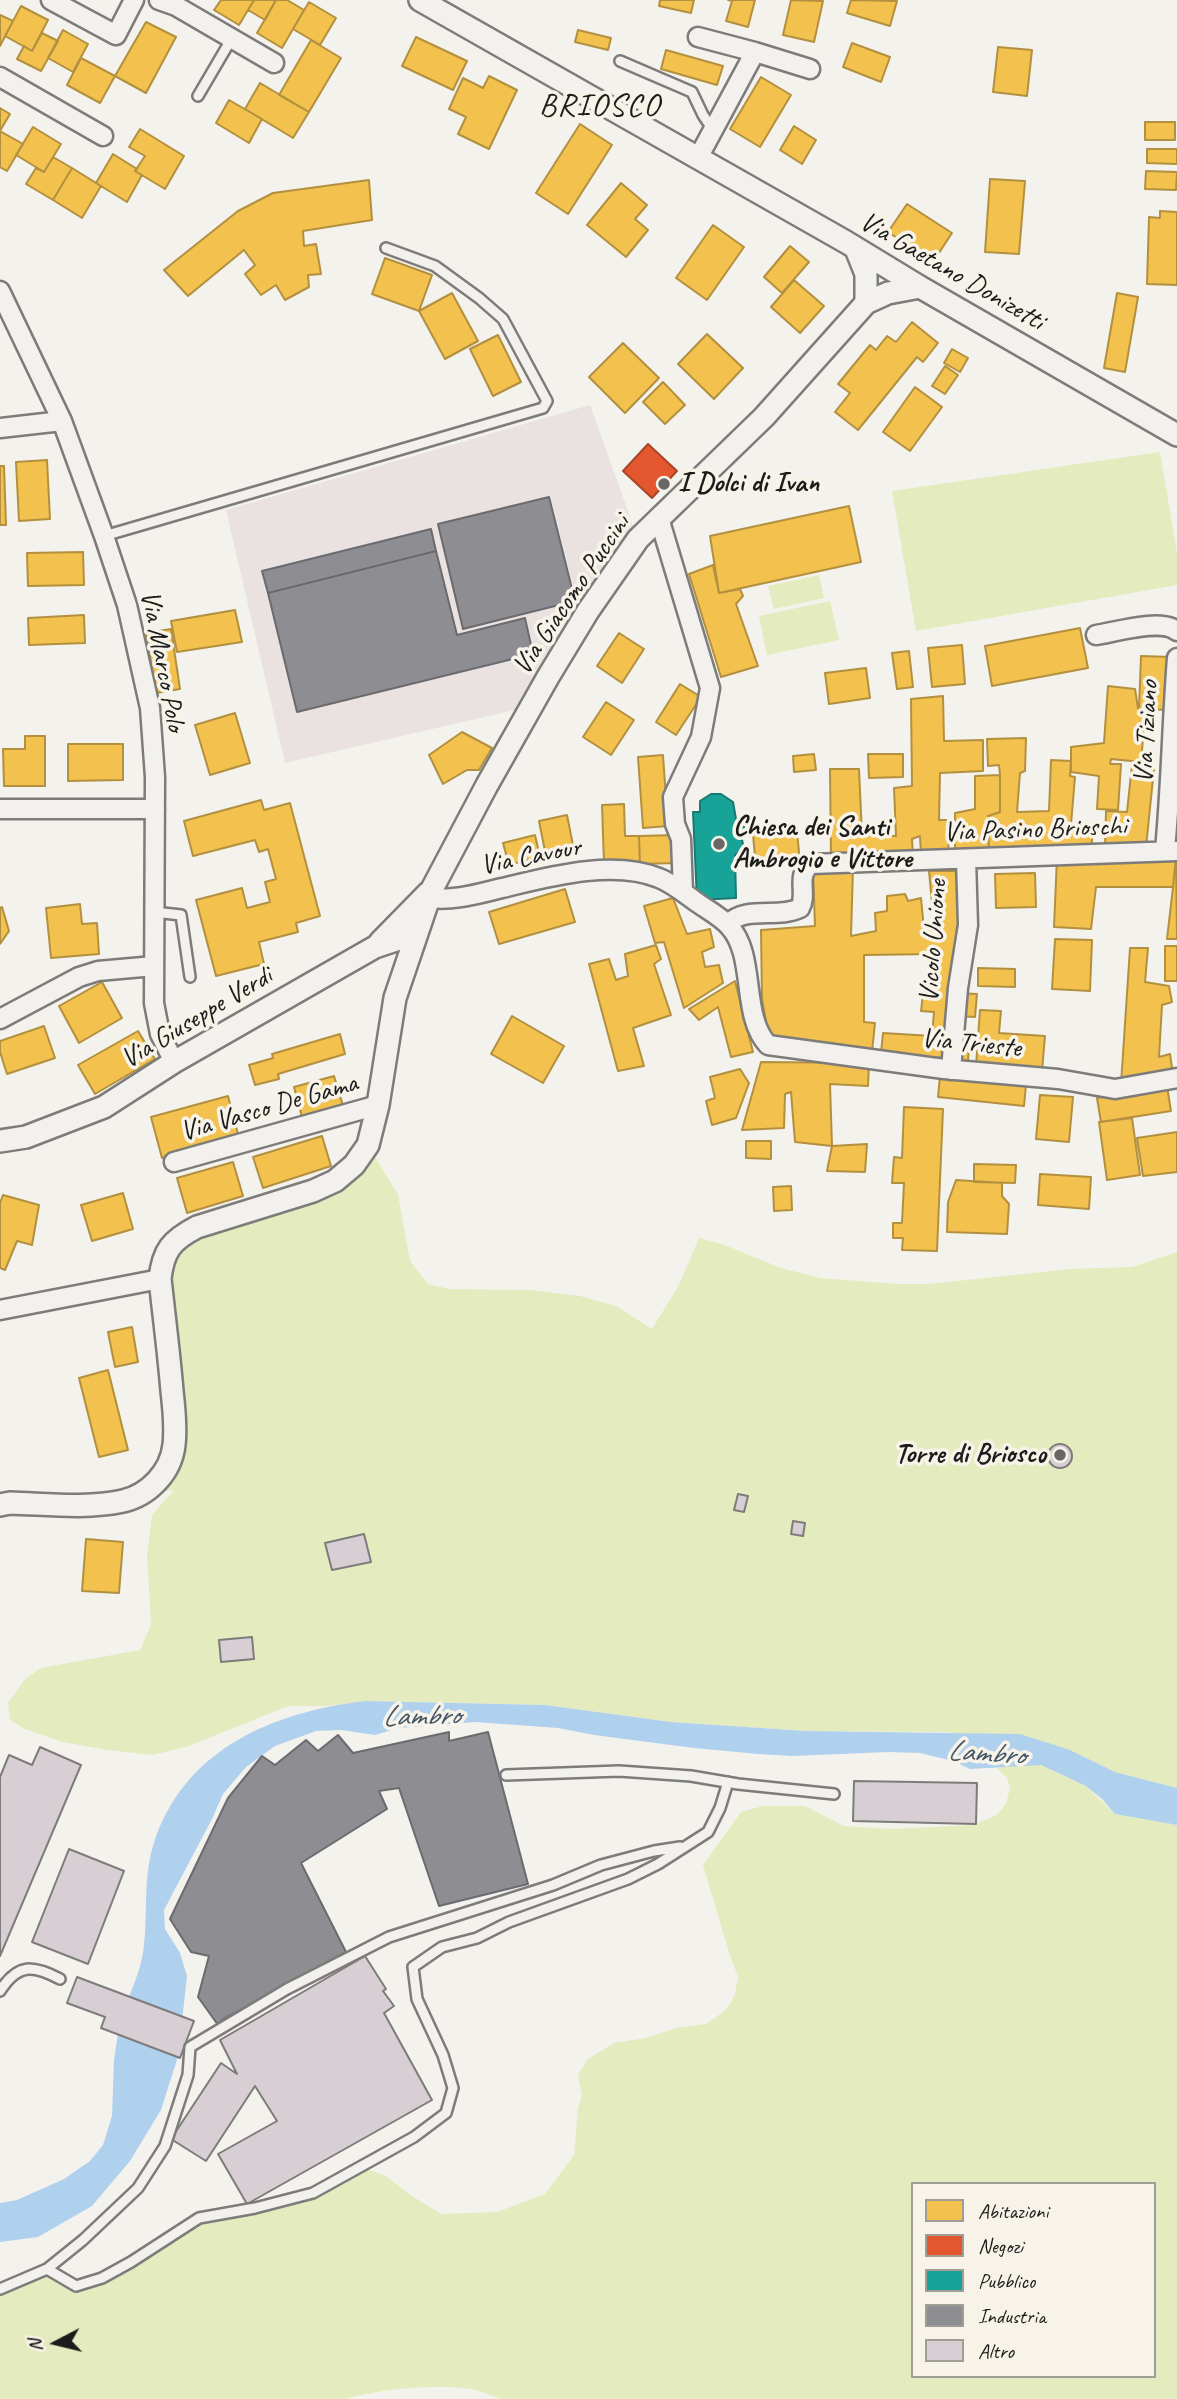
<!DOCTYPE html>
<html>
<head>
<meta charset="utf-8">
<style>
  body { margin:0 }
  #map { position:relative; width:1177px; height:2399px; overflow:hidden; background:#f4f2ec; font-family:Caveat,sans-serif }
  canvas { display:block }
  .legend { position:absolute; left:911px; top:2182px; width:245px; height:196px; box-sizing:border-box; background:#f7f3e8; border:2px solid #9f9d96; margin:0; padding:9px 12px; list-style:none; font-size:21px; color:#1c1c1c }
  .legend li { display:flex; align-items:center; gap:14px; height:35px }
  .legend b { width:35px; border:2px solid #9f9d96 }
  .north { position:absolute; left:21px; top:2308px; width:70px; height:70px; -webkit-text-stroke:5px #f7f3e8; paint-order:stroke; rotate:263deg; font-size:19px; font-weight:700; line-height:28px; text-align:center; color:#1c1c1c }
  .north::after { content:''; display:block; margin:auto; width:24px; height:32px; background:#1c1c1c; clip-path:polygon(50% 0,100% 100%,50% 72%,0 100%) }
</style>
</head>
<body>
<div id="map">
<canvas width="1177" height="2399"></canvas>
<ul class="legend">
<li><b style="height:19px;background:#f2c14e"></b>Abitazioni</li>
<li><b style="height:19px;background:#e4572e"></b>Negozi</li>
<li><b style="height:19px;background:#17a398"></b>Pubblico</li>
<li><b style="height:19px;background:#8d8d92"></b>Industria</li>
<li><b style="height:19px;background:#d7cfd3"></b>Altro</li>
</ul>
<div class="north">N</div>
</div>
<script>
const ctx = document.querySelector('canvas').getContext('2d');
ctx.lineJoin = 'round';
function paint(path, color) { ctx.fillStyle = color; ctx.fill(path, 'evenodd'); }
function trace(path, color, width, dash) { ctx.strokeStyle = color; ctx.lineWidth = width; ctx.lineCap = dash ? 'butt' : 'round'; ctx.setLineDash(dash || []); ctx.stroke(path); }
function drawText(font, color, halo, rows, align = 'center') {
  ctx.font = font + ' Caveat,sans-serif'; ctx.lineWidth = 7; ctx.setLineDash([]); ctx.textBaseline = 'middle'; ctx.strokeStyle = halo; ctx.fillStyle = color; for (const [text, x, y, turn = 0] of rows) {
    ctx.save(); ctx.translate(x, y); ctx.rotate((+turn || 0) * Math.PI / 180); ctx.textAlign = isNaN(turn) ? turn : align; if (halo) ctx.strokeText(text, 0, 0); ctx.fillText(text, 0, 0); ctx.restore();
  }
}
paint(new Path2D(`
  M590 405 638 539 532 706 285 763 226 510Z`), '#eae2e1');
paint(new Path2D(`
  M1160 452 1177 553V585L916 631 892 491Z
  M819 575 824 598 774 609 768 586Z
  M830 601 839 640 767 655 759 616Z
  M368 1145 398 1195 410 1261 428 1284 449 1289 530 1290 580 1296 616 1306 652 1329 679 1285 699 1238 722 1244 781 1268 820 1278 898 1284H929L1070 1269 1132 1267 1177 1252V1788L1115 1772 1070 1750 946 1732 806 1731 671 1722 545 1705 365 1701 329 1706H288L189 1746 153 1755 108 1750 62 1742 25 1729 10 1720 8 1703 25 1679 41 1668 140 1650 151 1625 147 1556 152 1515 174 1490 142 1493 168 1465 169 1247 313 1191Z
  M1020 1765H1041L1086 1786 1115 1814 1177 1825V2399H501C491 2396 481 2390 470 2389 438 2384 377 2389 346 2399H0V2289L47 2269 76 2286 102 2278 199 2218 313 2193 359 2166 386 2176 409 2194 441 2214 497 2212 545 2194 574 2155 578 2108 582 2096 578 2075 588 2059 614 2043 646 2038 676 2028 706 2024 726 2010 735 1995 738 1976 731 1959 703 1865 741 1812 763 1806H805L844 1826 892 1829 973 1825 997 1815 1006 1804 1010 1788 1007 1778 997 1768ZM913 2184H1154V2376H913Z`), '#e4ebbe');
paint(new Path2D(`
  M365 1701 545 1705 671 1722 806 1731 1020 1734 1070 1750 1115 1772 1177 1788V1825L1115 1814 1102 1799 1086 1786 1041 1765 970 1769 953 1761 920 1753 889 1752 792 1756 758 1754 694 1748 594 1735 558 1728 475 1722 398 1728 375 1735 341 1730 316 1731 275 1746 246 1767 223 1794 212 1819 164 1910 165 1929 180 1953 187 1976 180 2040 122 2014C129 1996 138 1977 142 1958 149 1922 142 1882 153 1846 182 1750 272 1712 365 1701Z
  M120 2020 181 2047 161 2110 130 2161 92 2206 38 2237 0 2242V2203L17 2200 64 2179 90 2161 103 2145 112 2116 114 2060Z`), '#afd1ed');
const homes = new Path2D(`
  M221 0H254L239 25 214 10Z
  M254 0H276L265 20 248 10Z
  M276 0H287L304 10 282 48 257 33Z
  M660 0H694L691 13 659 6Z
  M728 0H755L748 27 726 21 732 1Z
  M791 0 823 1 814 42 783 35Z
  M851 0 897 1 890 26 847 13Z
  M309 2 336 18 320 45 293 29Z
  M21 6 48 20 32 51 5 36Z
  M0 15 13 21 0 46Z
  M146 22 176 37 146 93 115 76Z
  M63 30 88 44 73 72 48 58Z
  M578 30 611 38 608 50 575 42Z
  M42 33 58 41 41 71 17 59 24 46 32 51Z
  M416 37 467 61 453 90 402 66Z
  M311 40 341 58 309 112 279 95Z
  M852 43 890 57 881 82 843 67Z
  M998 47 1032 50 1027 96 993 92Z
  M666 50 723 66 717 85 661 69Z
  M81 58 115 76 100 103 67 85Z
  M489 76 517 90 489 149 458 134 466 117 449 109 463 78 483 88Z
  M761 77 791 95 760 147 730 129Z
  M260 83 309 112 293 138 245 109Z
  M229 100 262 119 249 143 216 123Z
  M0 108 10 114 0 131Z
  M1145 122H1175V140H1145Z
  M580 124 612 145 568 214 536 193Z
  M794 126 816 140 802 164 780 150Z
  M33 127 61 144 44 172 16 155Z
  M140 129 184 156 165 189 135 171 145 156 129 147Z
  M0 131 23 144 7 171 0 167Z
  M1147 149H1177V164L1147 163Z
  M113 154 137 169 135 171 142 175 127 202 96 183Z
  M53 157 72 168 53 200 26 184 36 168 44 172Z
  M72 168 101 186 82 218 53 200Z
  M1146 171 1177 172 1176 190 1145 189Z
  M990 179 1025 181 1019 254 985 252Z
  M369 180 372 220 303 231 304 246 316 244 321 274 308 275 309 287 285 300 276 285 261 295 245 274 255 265 244 250 188 296 164 270 238 211 273 193Z
  M621 183 647 205 635 219 648 230 626 257 587 225Z
  M907 204 952 233 933 262 888 232Z
  M1160 211 1177 212V285L1147 284 1149 217 1160 218Z
  M713 225 744 247 707 300 676 278Z
  M790 246 809 262 782 293 764 277Z
  M385 258 432 275 419 311 372 294Z
  M794 280 824 306 800 333 771 307Z
  M452 293 478 341 445 359 419 311Z
  M1117 293 1138 297 1125 372 1104 368Z
  M912 322 938 343 923 362 917 357 858 430 835 412 850 393 838 384 870 345 876 350 887 336 896 342Z
  M707 334 743 368 714 399 678 364Z
  M498 335 521 382 493 396 470 349Z
  M623 343 659 378 625 413 589 377Z
  M952 349 968 358 960 372 944 363Z
  M945 366 958 375 945 394 932 386Z
  M663 382 685 405 665 424 643 402Z
  M915 387 942 407 910 451 883 432Z
  M47 460 50 519 19 521 16 462Z
  M0 466H4L6 525H0Z
  M849 506 861 562 719 593 710 536Z
  M83 552 84 585 28 586 27 553Z
  M713 565 719 593 740 589 743 596 736 604 758 666 721 677 689 574Z
  M235 610 242 642 177 652 171 621Z
  M84 615 85 643 29 645 28 618Z
  M1080 628 1088 668 992 686 985 646Z
  M171 629 180 689 156 693 146 633Z
  M619 633 644 649 622 683 597 666Z
  M962 645 965 684 932 687 928 648Z
  M909 651 913 687 897 689 892 653Z
  M1141 656 1172 657 1170 710 1139 709Z
  M866 668 870 698 829 704 825 673Z
  M680 684 701 697 676 735 656 722Z
  M1108 686 1135 689 1139 714 1145 716 1141 762 1111 759 1110 764H1121L1118 810 1097 809 1099 776 1071 772V747L1104 743Z
  M943 696 944 741 983 740V771L940 773 939 820H950L948 854 921 855 920 836 912 839 913 858 831 861 830 769H859L862 835 896 836 894 788 912 786 911 699Z
  M606 702 634 720 611 755 583 737Z
  M235 713 250 763 210 775 195 725Z
  M462 732 492 748 479 770H467L443 784 429 755Z
  M25 736H45V786H4L3 749H25Z
  M1026 738 1025 771 1020 773 1017 812 1049 811 1051 760 1071 761 1070 776 1075 777 1071 824 1093 826 1091 853H989L988 816 1000 812V775L999 765 988 766 987 739Z
  M68 744H123V780L68 781Z
  M814 754 816 770 794 772 793 756Z
  M868 754H903V777L869 778Z
  M663 755 668 826 643 828 638 757Z
  M1132 765 1154 769 1146 847 1105 846 1106 811 1127 812Z
  M1000 775V812L988 816 989 853H955V813L975 809V776Z
  M261 800 264 810 290 803 320 916 296 923 298 932 259 942 264 964 216 976 196 900 242 888 247 908 270 902 265 882 276 879 268 849 259 852 255 840 193 856 184 821Z
  M624 804 625 836H639L640 864H604L602 805Z
  M567 815 574 850 546 856 539 821Z
  M797 831 800 863 756 867 753 835Z
  M535 835 540 857 509 865 503 843Z
  M676 835V863L640 864 639 836Z
  M1057 857H1176L1173 887H1096L1091 929 1054 927Z
  M1176 857 1177 939H1167L1173 887Z
  M853 867 851 936 876 931 875 913 887 911V896L905 894 908 901 921 898 924 929 937 927 940 905 932 903 929 871H960L964 926 949 1057 916 1058 881 1053 883 1033 932 1036 934 1012 921 1011 924 986 937 987V954L864 955V1022L875 1023 872 1052 769 1039 762 999 761 930 815 926 813 868Z
  M1035 873 1036 907 996 908 995 874Z
  M565 889 575 922 499 944 489 912Z
  M673 898 687 934 710 929 714 947 702 952 705 967 719 965 723 983 684 1008 664 942 655 943 644 906Z
  M80 904 82 924 97 923 99 954 51 958 46 908Z
  M2 907 9 931 0 944V908Z
  M1055 939 1092 940 1090 991 1052 989Z
  M656 945 661 959 654 964 671 1015 633 1028 644 1066 618 1071 589 964 609 959 616 980 628 976 625 954Z
  M1165 946H1177V981H1165Z
  M1130 948H1148L1145 982 1169 986 1172 1002 1162 1005 1159 1057 1170 1054 1173 1074 1121 1084Z
  M978 968 1015 969V987L978 986Z
  M735 981 753 1052 731 1057 718 1007 699 1020 689 1009Z
  M102 982 122 1018 79 1043 59 1006Z
  M959 993 977 994 975 1017 957 1016Z
  M980 1010 1001 1011 999 1033 1045 1036 1042 1071 976 1066Z
  M512 1016 564 1046 543 1083 491 1054Z
  M44 1026 55 1058 7 1074 0 1052V1041Z
  M138 1031 155 1059 95 1094 78 1065Z
  M955 1031 970 1032 968 1062 953 1061Z
  M340 1034 345 1054 278 1074 279 1079 255 1085 249 1065 273 1058 272 1054Z
  M761 1062 869 1063 868 1086 830 1084 832 1146 795 1142 791 1092 785 1094 784 1128 742 1130Z
  M740 1069 749 1083 736 1118 712 1125 706 1101 715 1098 710 1077Z
  M334 1076 344 1109 303 1121 294 1087Z
  M940 1076 1026 1085 1024 1106 938 1097Z
  M1167 1086 1171 1111 1101 1122 1097 1098Z
  M1040 1095 1073 1097 1069 1142 1036 1139Z
  M228 1096 239 1138 162 1158 151 1117Z
  M904 1107 943 1109 937 1251 902 1250 903 1238H893V1223H902L904 1183H892L894 1157 902 1158Z
  M1132 1118 1140 1175 1107 1180 1099 1122Z
  M1177 1132V1172L1143 1176 1137 1138Z
  M322 1136 331 1166 263 1188 253 1157Z
  M746 1141H771V1159L746 1158Z
  M867 1144 865 1172 827 1171 832 1146Z
  M233 1162 243 1196 187 1213 177 1178Z
  M974 1164 1016 1165 1015 1183 974 1182Z
  M1040 1174 1091 1177 1089 1209 1038 1205Z
  M956 1180 1002 1183V1196L1009 1204 1007 1234 947 1232 948 1202Z
  M791 1186 792 1210 774 1211 773 1187Z
  M123 1193 133 1229 92 1241 81 1205Z
  M3 1195 39 1205 32 1245 17 1241 5 1270 0 1268V1203Z
  M132 1327 138 1362 115 1367 108 1332Z
  M108 1370 128 1450 99 1457 79 1378Z
  M86 1539 123 1542 119 1593 82 1591Z`);
paint(homes, '#f2c14e');
trace(homes, '#b2903f', 2);
const shops = new Path2D(`
  M648 444 677 471 652 498 623 471Z`);
paint(shops, '#e4572e');
trace(shops, '#a84529', 2);
const public = new Path2D(`
  M711 794H721L733 802 736 819 743 821 745 833 737 836 742 840 744 848 735 855 736 898 697 900 693 812H700V801Z`);
paint(public, '#17a398');
trace(public, '#187a73', 2);
const industry = new Path2D(`
  M549 497 575 601 463 629 438 524Z
  M431 529 436 551 268 593 262 571Z
  M436 551 457 635 525 618 533 654 297 712 268 593Z
  M449 1732V1741L488 1732 528 1884 439 1906 399 1788 379 1791 387 1809 301 1863 346 1952 222 2020 218 2025 198 1997 209 1956 191 1952 170 1919 228 1798 262 1756 275 1765 306 1740 318 1751 338 1735 353 1753Z`);
paint(industry, '#8d8d92');
trace(industry, '#6b6b6f', 2);
const building = new Path2D(`
  M1048 1456a12 12 0 1 1 24 0a12 12 0 1 1-24 0Z
  M738 1494 748 1496 744 1512 734 1510Z
  M793 1521 805 1523 803 1536 791 1534Z
  M364 1534 371 1562 332 1570 325 1543Z
  M252 1637 254 1659 221 1662 219 1640Z
  M40 1747 81 1765 0 1956V1777L9 1755 32 1765Z
  M854 1781 977 1783 976 1824 853 1821Z
  M69 1849 124 1871 88 1964 32 1942Z
  M365 1956 386 1989 383 1991 394 2006 384 2013 432 2100 247 2204 218 2154 277 2121 255 2086 206 2161 171 2139 221 2063 237 2074 220 2040Z
  M77 1977 194 2021 180 2058 101 2028 105 2017 67 2003Z`);
paint(building, '#d7cfd3');
trace(building, '#7d7c7a', 2);
const service = new Path2D(`
  M620 61 692 92 703 115 713 130
  M198 96 232 38
  M104 536 543 408 547 401 503 319 479 298 435 266 386 248
  M154 912 181 915 190 977
  M506 1775 619 1771 691 1776 738 1784 834 1794
  M0 1991C18 1963 33 1965 60 1979
  M47 2269 76 2286 102 2278 131 2262 199 2218 255 2208 313 2193 414 2137 446 2113 453 2088 443 2055 417 1999 413 1967 442 1947 477 1938 509 1922 628 1879 658 1864 708 1832 720 1808 728 1782
  M0 2289 47 2269 83 2240 138 2188 165 2146 188 2075 190 2047 287 1989 389 1937 553 1885 601 1865 654 1851 680 1847`);
const minor = new Path2D(`
  M51 0 116 35 134 0
  M159 0 176 6 274 63
  M698 37 755 52
  M0 77 103 136
  M698 158 755 52 810 69
  M0 291 62 421 104 536 127 605 150 708 155 777 154 1003 160 1034 174 1062
  M0 428 62 421
  M659 518 710 688 701 737 673 797 675 824 681 839 683 892
  M1096 635C1116 632 1161 618 1177 631
  M0 809H155
  M1165 850C1171 786 1172 722 1177 658
  M429 898C455 901 477 894 502 888 548 877 613 859 659 878 672 883 684 893 695 901 706 909 720 916 729 926 757 956 740 1015 768 1045L944 1069 1058 1079 1115 1089 1177 1078
  M728 924C746 905 778 919 800 908 808 894 795 875 811 864L1177 851
  M0 1019 79 977 98 971 154 966
  M951 1070 958 988 968 925 966 859
  M174 1162 378 1105
  M0 1310 160 1279`);
const tertiary = new Path2D(`
  M420 0 846 242 920 287 1177 435
  M856 249 866 274V303
  M380 942 428 893
  M0 1141 26 1137 104 1107 174 1062 375 947 417 933
  M0 1505 10 1503C47 1504 86 1509 123 1501 149 1495 171 1472 174 1445 176 1428 174 1408 172 1391 169 1354 164 1316 160 1279 163 1250 172 1240 197 1227L313 1191 335 1181 354 1165 368 1145 378 1105 395 998 432 889 487 785 548 677 588 611 638 539 764 417 866 303 888 293 920 287`);
trace(service, '#7d7c7a', 14);
trace(minor, '#7d7c7a', 23);
trace(tertiary, '#7d7c7a', 26);
trace(service, '#f2f1ed', 9);
trace(minor, '#f2f1ed', 18);
trace(tertiary, '#f2f1ed', 21);
for (const [x, y, r, color] of [
  [664,484,7,"#686765"],
  [719,844,7,"#686765"],
  [1060,1455,7,"#686765"]
]) { const dot = new Path2D(); dot.arc(x, y, r, 0, 2 * Math.PI); ctx.fillStyle = color; ctx.fill(dot); trace(dot, '#f7f3e8', 2.5); }
drawText('28px', '#1c1c1c', '#f7f3e8', [
  ["Via Gaetano Donizetti",952,272,30],
  ["Via Giacomo Puccini",572,595,-56],
  ["Via Marco Polo",162,661,79],
  ["Via Tiziano",1147,732,-87],
  ["Via Pasino Brioschi",1035,830,-2],
  ["Via Cavour",531,857,-11],
  ["Vicolo Unione",934,941,-86],
  ["Via Giuseppe Verdi",197,1018,-31],
  ["Via Trieste",971,1044,6],
  ["Via Vasco De Gama",269,1108,-16]
]);
drawText('bold 28px', '#1c1c1c', '#f7f3e8', [
  ["I Dolci di Ivan",678,484],
  ["Chiesa dei Santi",733,828],
  ["Ambrogio e Vittore",733,860],
  ["Torre di Briosco",1046,1455,"right"]
], 'left');
drawText('italic 30px', '#455666', '#f7f3e8', [
  ["Lambro",421,1717,-1],
  ["Lambro",986,1754,4]
]);
ctx.letterSpacing = '2px';
drawText('32px', '#1c1c1c', '#f7f3e8', [
  ["BRIOSCO",600,107]
]);
ctx.letterSpacing = '0px';
</script>
</body>
</html>
